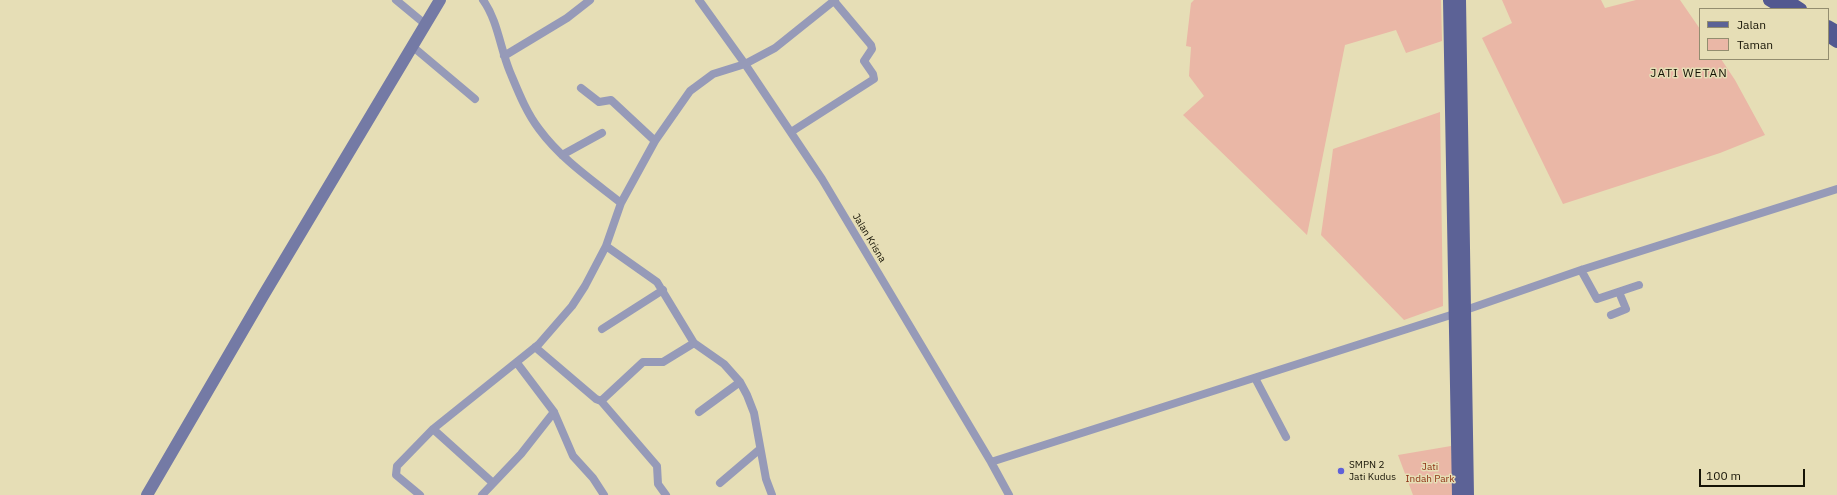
<!DOCTYPE html>
<html>
<head>
<meta charset="utf-8">
<style>
  body { margin:0 }
  #map { position:relative; width:1837px; height:495px; overflow:hidden; background:#e6deb6; font-family:"IBM Plex Sans",sans-serif }
  canvas { display:block }
  .legend { position:absolute; left:1699px; top:8px; width:130px; height:52px; box-sizing:border-box; background:#e6deb6; border:1px solid #938d6f; margin:0; padding:5px 7px; list-style:none; font-size:12px; color:#161305 }
  .legend li { display:flex; align-items:center; gap:8px; height:20px }
  .legend b { width:20px; border:1px solid #938d6f }
  .scale { position:absolute; left:1699px; top:469px; width:106px; height:18px; box-sizing:border-box; border:2px solid #161305; border-top:0; padding-left:5px; font-size:12px; line-height:14px; white-space:nowrap; color:#161305; -webkit-text-stroke:3px #e6deb6; paint-order:stroke }
</style>
</head>
<body>
<div id="map">
<canvas width="1837" height="495"></canvas>
<ul class="legend">
<li><b style="height:5px;background:#5c6296"></b>Jalan</li>
<li><b style="height:11px;background:#eab7a6"></b>Taman</li>
</ul>
<div class="scale">100 m</div>
</div>
<script>
const ctx = document.querySelector('canvas').getContext('2d');
ctx.lineJoin = 'round';
function paint(path, color) { ctx.fillStyle = color; ctx.fill(path, 'evenodd'); }
function trace(path, color, width, dash) { ctx.strokeStyle = color; ctx.lineWidth = width; ctx.lineCap = dash ? 'butt' : 'round'; ctx.setLineDash(dash || []); ctx.stroke(path); }
function drawText(font, color, halo, rows, align = 'center') {
  ctx.font = font + ' "IBM Plex Sans",sans-serif'; ctx.lineWidth = 3; ctx.setLineDash([]); ctx.textBaseline = 'middle'; ctx.strokeStyle = halo; ctx.fillStyle = color; for (const [text, x, y, turn = 0] of rows) {
    ctx.save(); ctx.translate(x, y); ctx.rotate((+turn || 0) * Math.PI / 180); ctx.textAlign = isNaN(turn) ? turn : align; if (halo) ctx.strokeText(text, 0, 0); ctx.fillText(text, 0, 0); ctx.restore();
  }
}
paint(new Path2D(`
  M1194 0H1441L1442 41 1406 53 1396 30 1345 45 1307 235 1183 115 1204 96 1189 76 1191 47 1186 46 1191 3Z
  M1502 0H1601L1605 8 1636 0H1680L1700 29V59H1721L1735 80 1765 135 1720 153 1563 204 1482 38 1512 23Z
  M1440 112 1443 306 1404 320 1321 235 1332 157 1333 149Z
  M1451 446 1454 495H1413L1398 455Z`), '#eab7a6');
trace(new Path2D(`
  M396 0 425 24
  M483 0C498 21 500 48 510 72 518 91 526 112 539 129 561 159 592 180 621 203
  M699 0 745 64 822 179 991 462 1009 495
  M412 46 475 99
  M504 56 567 18 590 0
  M581 88 599 102 611 100 655 141
  M791 132 874 79 873 74 864 61 872 49 871 45 834 1
  M562 155 602 133
  M606 246 657 282 694 343 724 364 740 382 747 395 754 413 766 479 772 495
  M1581 270 1597 299 1639 285
  M1611 315 1626 309 1619 292
  M602 329 663 290
  M535 347 596 399 601 401
  M517 363 554 412 573 456 593 478 604 495
  M1255 378 1286 437
  M699 412 740 382
  M433 429 493 483
  M991 462 1454 314 1581 270 1837 189
  M720 483 760 449
  M420 495 396 475 397 466 433 429 539 344 572 306 585 286 606 246 621 203 655 141 690 91 713 74 745 64 775 48 835 0
  M482 495 521 454 554 412
  M666 495 658 484 657 466 601 401 643 362H663L694 343`), '#969ab8', 8);
trace(new Path2D(`
  M147 495 263 296 440 0`), '#747aa5', 12);
trace(new Path2D(`
  M1449 0 1458 495
  M1460 0 1468 495`), '#5c6296', 12);
trace(new Path2D(`
  M1769 0 1784 9
  M1787 0 1801 9
  M1828 26 1837 31
  M1828 36 1837 42`), '#525890', 12);
for (const [x, y, r, color] of [
  [1341,471,4,"#5f61d9"]
]) { const dot = new Path2D(); dot.arc(x, y, r, 0, 2 * Math.PI); ctx.fillStyle = color; ctx.fill(dot); trace(dot, '#e6deb6', 1.5); }
drawText('10px', '#161305', '#e6deb6', [
  ["Jalan Krisna",869,238,59]
]);
drawText('10px', '#161305', '#e6deb6', [
  ["SMPN 2",1349,465],
  ["Jati Kudus",1349,477]
], 'left');
drawText('10px', '#8d3416', '#e6deb6', [
  ["Jati",1430,467],
  ["Indah Park",1430,479]
]);
ctx.letterSpacing = '1px';
drawText('12px', '#161305', '#e6deb6', [
  ["JATI WETAN",1689,74]
]);
ctx.letterSpacing = '0px';
</script>
</body>
</html>
